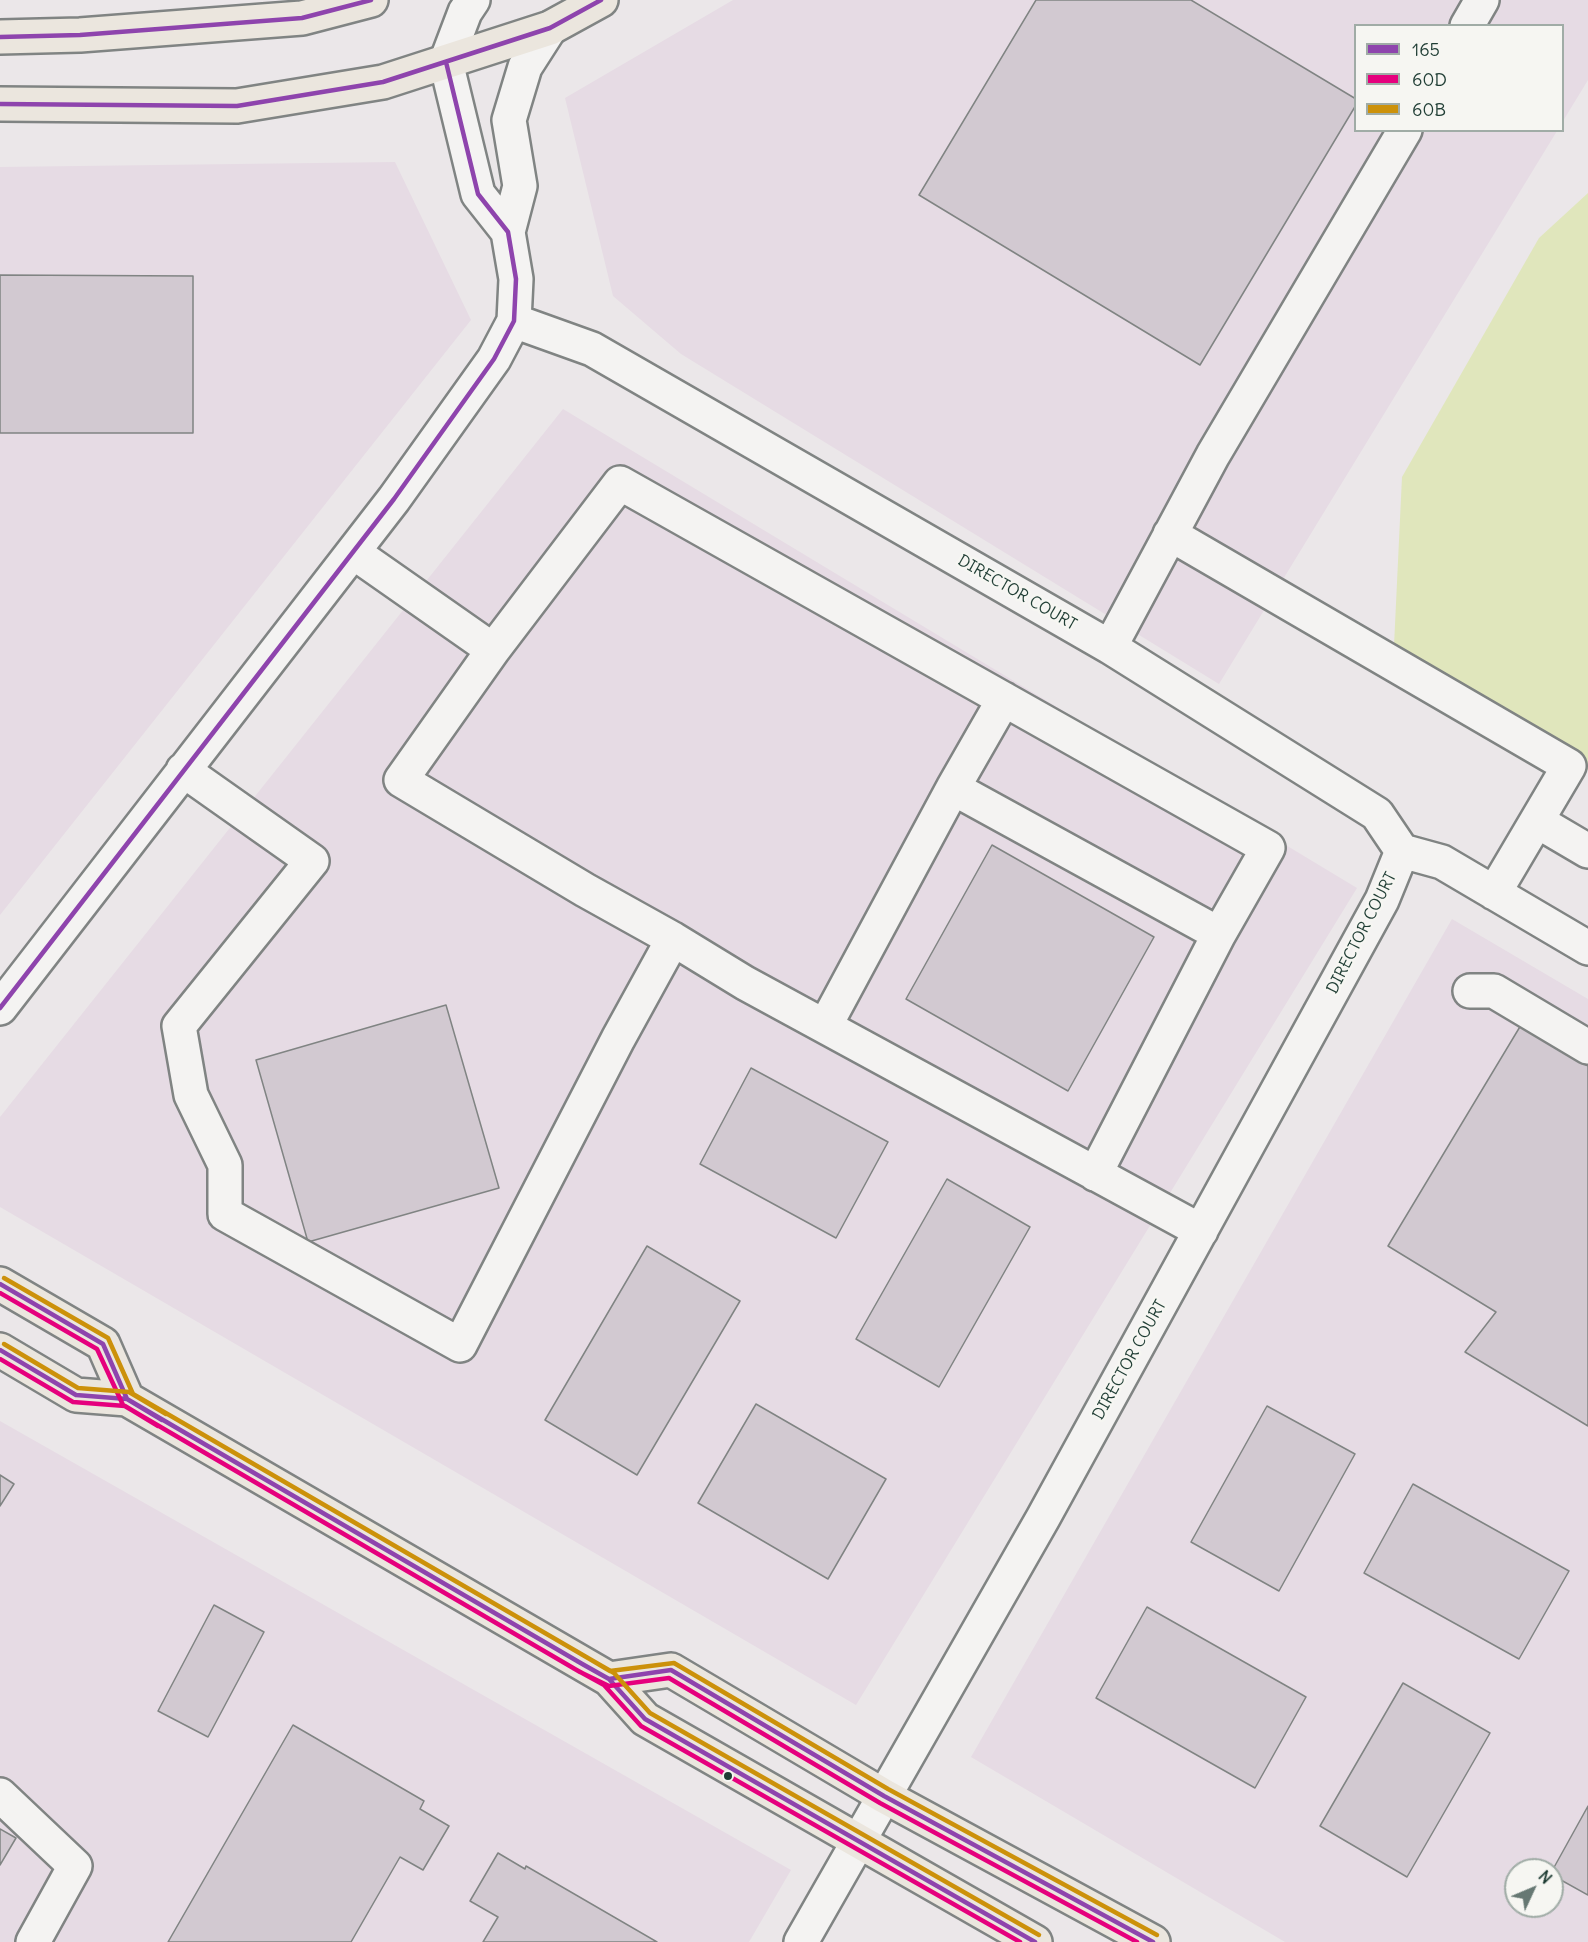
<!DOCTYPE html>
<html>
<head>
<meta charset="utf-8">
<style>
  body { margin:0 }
  #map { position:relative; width:1588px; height:1942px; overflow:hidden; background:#ebe7e9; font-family:Delius,sans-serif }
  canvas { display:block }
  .legend { position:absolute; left:1354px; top:24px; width:210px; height:108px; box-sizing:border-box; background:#f6f6f2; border:2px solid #a0aca6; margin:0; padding:8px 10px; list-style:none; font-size:18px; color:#1f3d34 }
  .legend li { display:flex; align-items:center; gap:12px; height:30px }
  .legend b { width:30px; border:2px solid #a0aca6 }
  .north { position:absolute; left:1504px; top:1858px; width:60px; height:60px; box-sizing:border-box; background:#f6f6f2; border:2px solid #a0aca6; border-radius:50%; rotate:46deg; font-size:16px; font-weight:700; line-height:24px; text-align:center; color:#1f3d34 }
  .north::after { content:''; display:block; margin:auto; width:21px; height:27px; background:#667873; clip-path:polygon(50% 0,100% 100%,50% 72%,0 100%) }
</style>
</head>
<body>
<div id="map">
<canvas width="1588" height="1942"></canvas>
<ul class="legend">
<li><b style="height:8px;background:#8e44ad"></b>165</li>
<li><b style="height:8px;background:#e5007d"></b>60D</li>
<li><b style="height:8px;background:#cc910a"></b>60B</li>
</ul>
<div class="north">N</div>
</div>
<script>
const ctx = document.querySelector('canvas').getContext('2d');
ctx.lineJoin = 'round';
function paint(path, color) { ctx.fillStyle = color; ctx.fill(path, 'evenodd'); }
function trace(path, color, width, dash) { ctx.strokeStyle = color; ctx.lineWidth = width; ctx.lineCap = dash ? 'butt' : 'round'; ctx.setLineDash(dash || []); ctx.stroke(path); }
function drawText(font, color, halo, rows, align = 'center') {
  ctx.font = font + ' Delius,sans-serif'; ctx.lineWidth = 5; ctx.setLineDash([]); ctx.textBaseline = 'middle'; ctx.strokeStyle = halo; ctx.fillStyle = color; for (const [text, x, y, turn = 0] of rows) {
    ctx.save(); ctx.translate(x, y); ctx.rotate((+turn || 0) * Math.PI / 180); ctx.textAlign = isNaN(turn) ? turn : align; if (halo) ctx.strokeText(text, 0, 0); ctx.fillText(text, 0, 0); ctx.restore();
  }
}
paint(new Path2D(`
  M733 0H1588V80L1563 121 1562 26H1356V130L1557 131 1219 684 681 354 613 296 565 98Z
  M395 162 471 320 0 915V167Z
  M563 409 1357 888 856 1705 0 1207V1117Z
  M1452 919 1588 999V1942H1285L971 1757ZM1516 1870H1552V1906H1516Z
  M0 1421 791 1870 749 1942H0Z`), '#e6dbe4');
paint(new Path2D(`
  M1588 193V770L1393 667 1402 477 1539 238Z`), '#e0e6bc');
const building = new Path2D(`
  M1036 0H1191L1356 99V105L1200 365 919 195Z
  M0 275 193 276V433H0Z
  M992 845 1154 937 1068 1091 906 999Z
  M446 1005 499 1188 308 1242 256 1060Z
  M1521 1025 1588 1066V1426L1465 1352 1496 1312 1388 1246Z
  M751 1068 888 1142 836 1238 700 1164Z
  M947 1179 1030 1227 939 1387 856 1339Z
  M647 1246 740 1301 637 1475 545 1420Z
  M756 1404 886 1479 828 1579 698 1503Z
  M1267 1406 1355 1454 1279 1591 1191 1542Z
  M0 1475 14 1484 0 1506Z
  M1413 1484 1569 1571 1519 1659 1364 1573Z
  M214 1605 264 1632 208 1737 158 1711Z
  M1147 1607 1306 1697 1255 1788 1096 1698Z
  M1403 1683 1490 1733 1407 1877 1320 1826Z
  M293 1725 424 1801 420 1809 449 1826 423 1870 400 1857 351 1942H168Z
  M1588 1806V1895L1552 1875V1871Z
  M0 1829 16 1838 0 1865Z
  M498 1853 525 1869 526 1866 657 1942H483L498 1917 470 1901Z`);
paint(building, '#d2c9d1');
trace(building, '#808483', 1.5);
const minor = new Path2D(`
  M473 0 465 12 446 62 478 194 508 232
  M1467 26 1482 0
  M514 321 592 349 1110 647 1377 814 1402 851 1382 900 1043 1518 801 1942
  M1170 534 1569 766 1494 893
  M353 552 493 650 401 780 585 890 673 939 745 983 1201 1231
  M1110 647 1213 455 1405 130
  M493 650 620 483 1268 848 1219 934
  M183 770 312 861 179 1026 191 1095 225 1165V1214L460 1345 618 1039 673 939
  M953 788 1004 699
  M1537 821 1588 851
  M1402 851 1442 862 1588 948
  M1470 991H1494L1588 1047
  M0 1008 394 499 494 359 514 321 516 279 508 232 520 186 509 120 525 67 550 28
  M825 1026 953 788 1219 934 1095 1174
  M0 1795 75 1866 33 1942`);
const major = new Path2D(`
  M0 37 80 35 302 18 371 0
  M0 104 237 106 383 82 550 28 601 0
  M0 1284 103 1344 127 1399
  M0 1350 76 1395 127 1399 609 1679 645 1719 1035 1942
  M609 1679 671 1670 884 1796 1153 1942`);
trace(minor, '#808483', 38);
trace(major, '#808483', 38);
trace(minor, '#f4f3f2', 33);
trace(major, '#ebe6de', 33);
trace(new Path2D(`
  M0 37 80 35 302 18 371 0
  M0 104 237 106 383 82 550 28 601 0
  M0 1008 394 499 494 359 514 321 516 279 508 232 478 194 446 62
  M0 1284 103 1344 127 1399 584 1665 609 1679 671 1670 884 1796 1153 1942
  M0 1350 76 1395 127 1399 162 1420
  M577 1661 609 1679 645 1719 1035 1942`), '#8e44ad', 4.5);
trace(new Path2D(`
  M0 1293 97 1349 123 1405 580 1672 609 1686 669 1678 880 1803 1137 1942
  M0 1359 73 1402 125 1406 158 1426
  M573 1668 604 1685 641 1726 1020 1942`), '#e5007d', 4.5);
trace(new Path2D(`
  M4 1278 108 1338 133 1394 588 1658 610 1671 674 1663 888 1789 1157 1935
  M4 1344 78 1388 129 1392 166 1414
  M581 1654 614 1673 650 1713 1039 1935`), '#cc910a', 4.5);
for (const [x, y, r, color] of [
  [728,1776,5,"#1f3d34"]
]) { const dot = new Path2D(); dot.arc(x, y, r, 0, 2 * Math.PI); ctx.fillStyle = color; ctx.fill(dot); trace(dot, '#f6f6f2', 2); }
drawText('16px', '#1f3d34', '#f6f6f2', [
  ["DIRECTOR COURT",1017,593,30],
  ["DIRECTOR COURT",1362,933,-63],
  ["DIRECTOR COURT",1130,1360,-61]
]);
</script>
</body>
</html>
